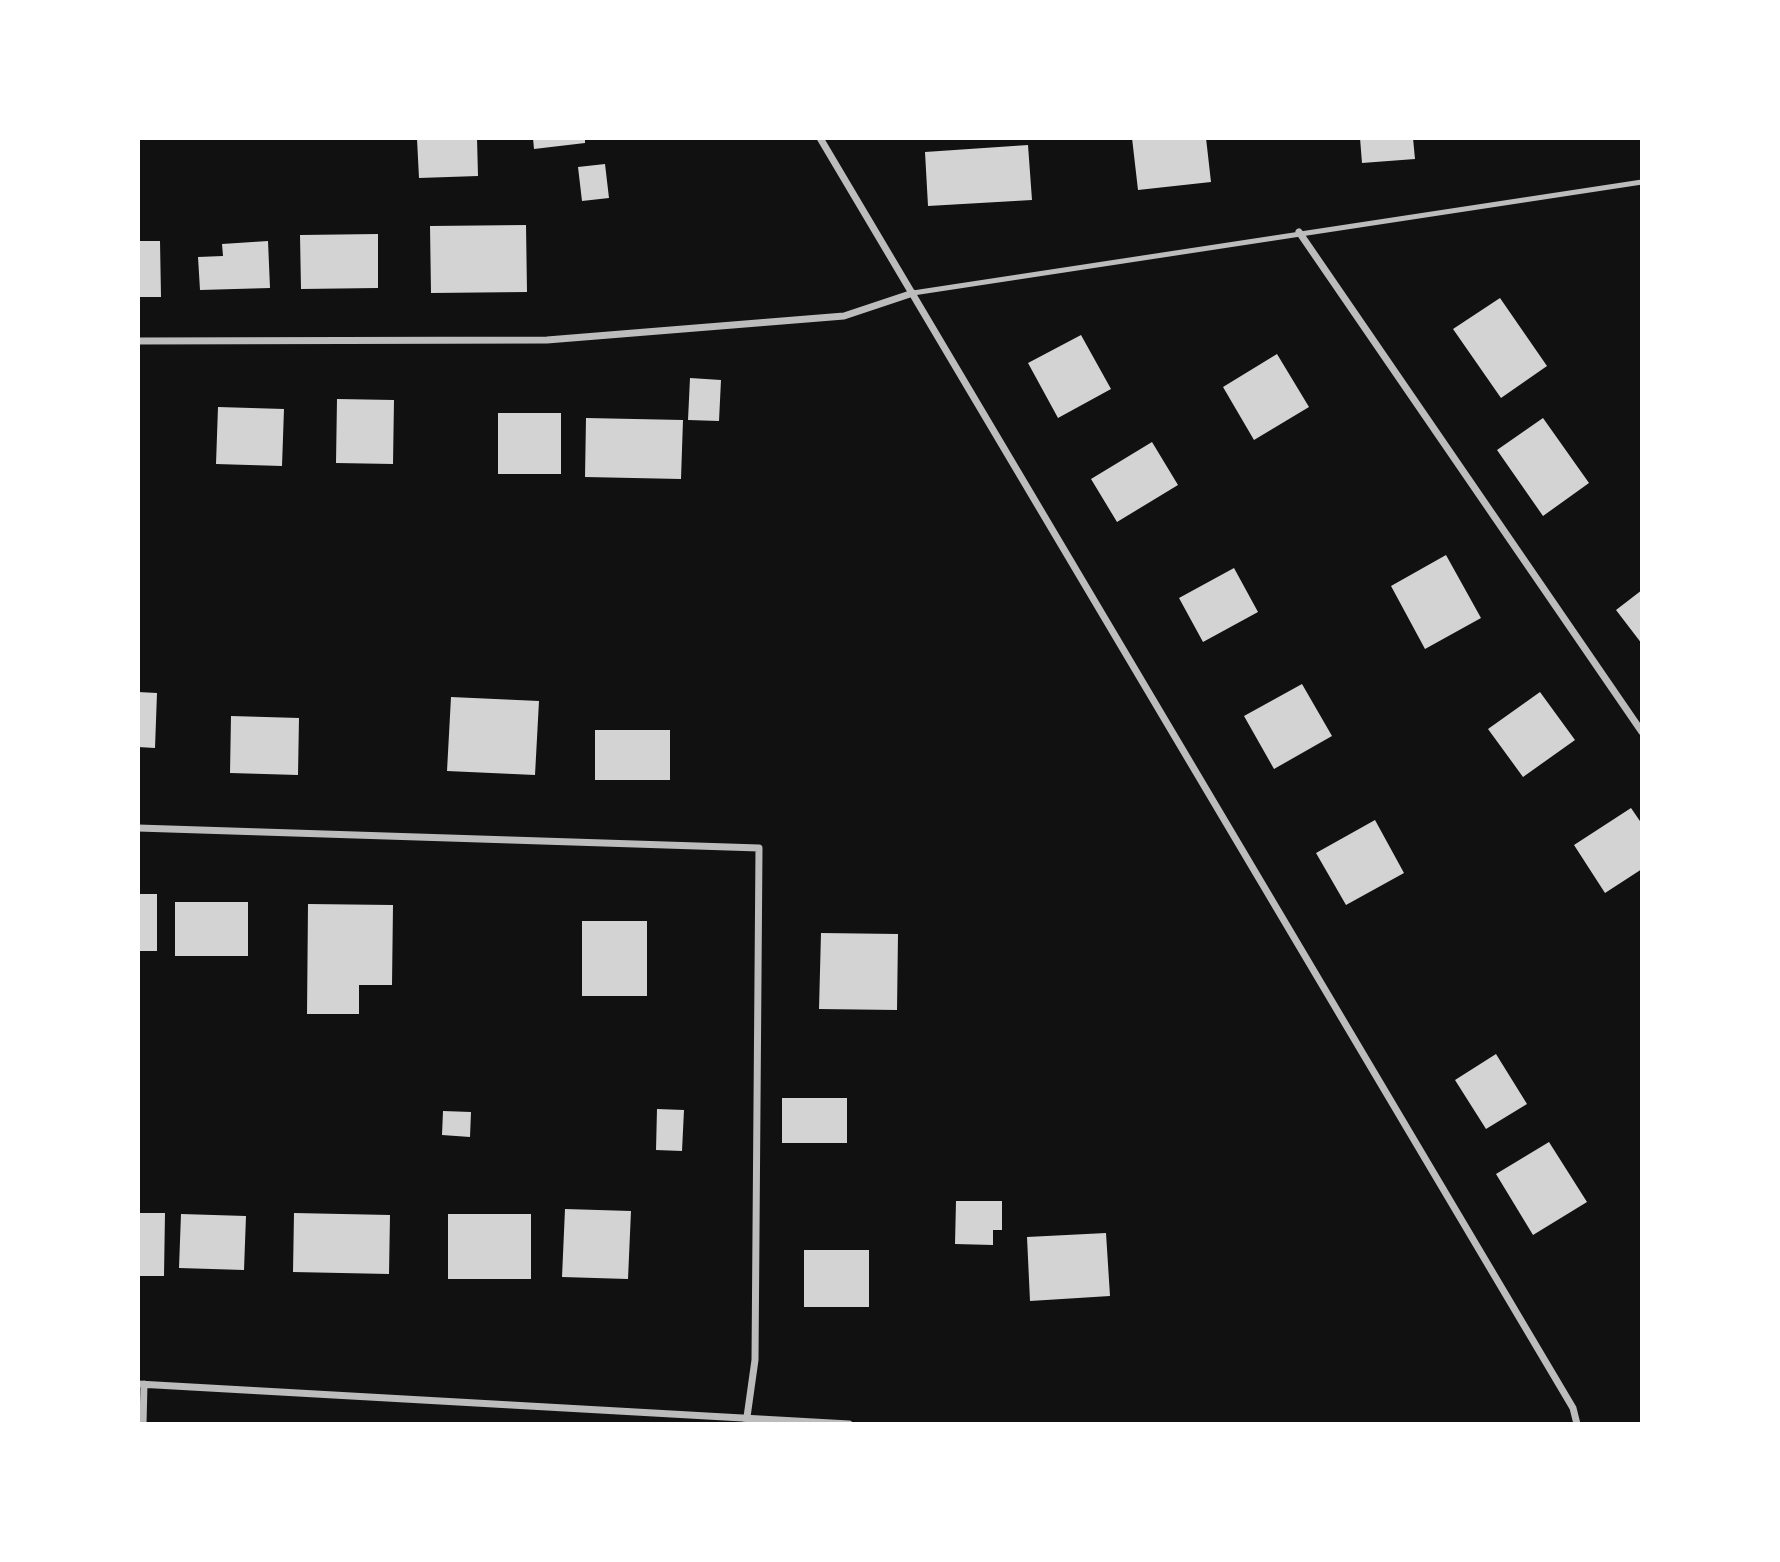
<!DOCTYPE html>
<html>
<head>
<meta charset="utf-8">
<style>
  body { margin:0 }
  #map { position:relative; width:1780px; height:1562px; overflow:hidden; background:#111; font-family:Overpass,sans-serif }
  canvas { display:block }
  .frame { position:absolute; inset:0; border:140px solid #fff; pointer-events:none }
</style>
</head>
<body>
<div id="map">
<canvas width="1780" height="1562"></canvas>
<div class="frame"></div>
</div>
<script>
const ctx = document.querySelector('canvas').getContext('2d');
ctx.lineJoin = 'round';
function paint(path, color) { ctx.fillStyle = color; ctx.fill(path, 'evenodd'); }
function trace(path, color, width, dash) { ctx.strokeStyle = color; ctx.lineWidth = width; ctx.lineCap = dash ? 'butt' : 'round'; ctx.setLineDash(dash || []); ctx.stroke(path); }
paint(new Path2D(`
  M477 138 478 176 419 178 417 139Z
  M533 138H585V143L534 149Z
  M1132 138H1206L1211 182 1138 190Z
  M1360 138H1413L1415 159 1362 163Z
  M1028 145 1032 200 928 206 925 152Z
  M605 164 609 198 582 201 578 167Z
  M526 225 527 292 431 293 430 226Z
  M378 234V288L301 289 300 235Z
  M138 241H160L161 297H138Z
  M268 241 270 288 200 290 198 257 223 256 222 244Z
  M1500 298 1547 366 1501 398 1453 329Z
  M1081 335 1111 389 1058 418 1028 363Z
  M1277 354 1309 407 1254 440 1223 387Z
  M690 378 721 380 719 421 688 420Z
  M337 399 394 400 393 464 336 463Z
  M218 407 284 409 282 466 216 464Z
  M498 413H561V474H498Z
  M586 418 683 420 681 479 585 477Z
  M1543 418 1589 483 1543 516 1497 450Z
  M1152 442 1178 485 1117 522 1091 479Z
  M1446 555 1481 618 1425 649 1391 586Z
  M1234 568 1258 612 1203 642 1179 598Z
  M1642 590V644L1616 610Z
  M1302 684 1332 736 1274 769 1244 716Z
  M138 692 157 693 155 748 138 747Z
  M1540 692 1575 740 1523 777 1488 729Z
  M451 697 539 701 535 775 447 771Z
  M231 716 299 718 298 775 230 773Z
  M595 730H670V780H595Z
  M1631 808 1642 824V869L1605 893 1574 845Z
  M1375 820 1404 873 1346 905 1316 853Z
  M138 894H157V951H138Z
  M175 902H248V956H175Z
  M308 904 393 905 392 985H359V1014H307Z
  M582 921H647V996H582Z
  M821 933 898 934 897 1010 819 1009Z
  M1496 1054 1527 1104 1486 1129 1455 1080Z
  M782 1098H847V1143H782Z
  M657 1109 684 1110 682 1151 656 1150Z
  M443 1111 471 1112 470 1137 442 1135Z
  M1549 1142 1587 1202 1533 1235 1496 1174Z
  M956 1201H1002V1230H993V1245L955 1244Z
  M565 1209 631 1211 628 1279 562 1277Z
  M138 1213H165L164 1276H138Z
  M294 1213 390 1215 389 1274 293 1272Z
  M181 1214 246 1216 244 1270 179 1268Z
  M448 1214H531V1279H448Z
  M1106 1233 1110 1296 1030 1301 1027 1237Z
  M804 1250H869V1307H804Z`), '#d3d3d3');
trace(new Path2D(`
  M913 293 1642 182`), '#bcbcbc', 5);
trace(new Path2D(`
  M820 138 1573 1408 1577 1424
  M1299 232 1642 732
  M138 341 547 340 844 316 913 293
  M138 828 759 848 755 1360 746 1424
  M138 1384 849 1424
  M143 1424 144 1384`), '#bcbcbc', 7);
</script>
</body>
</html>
